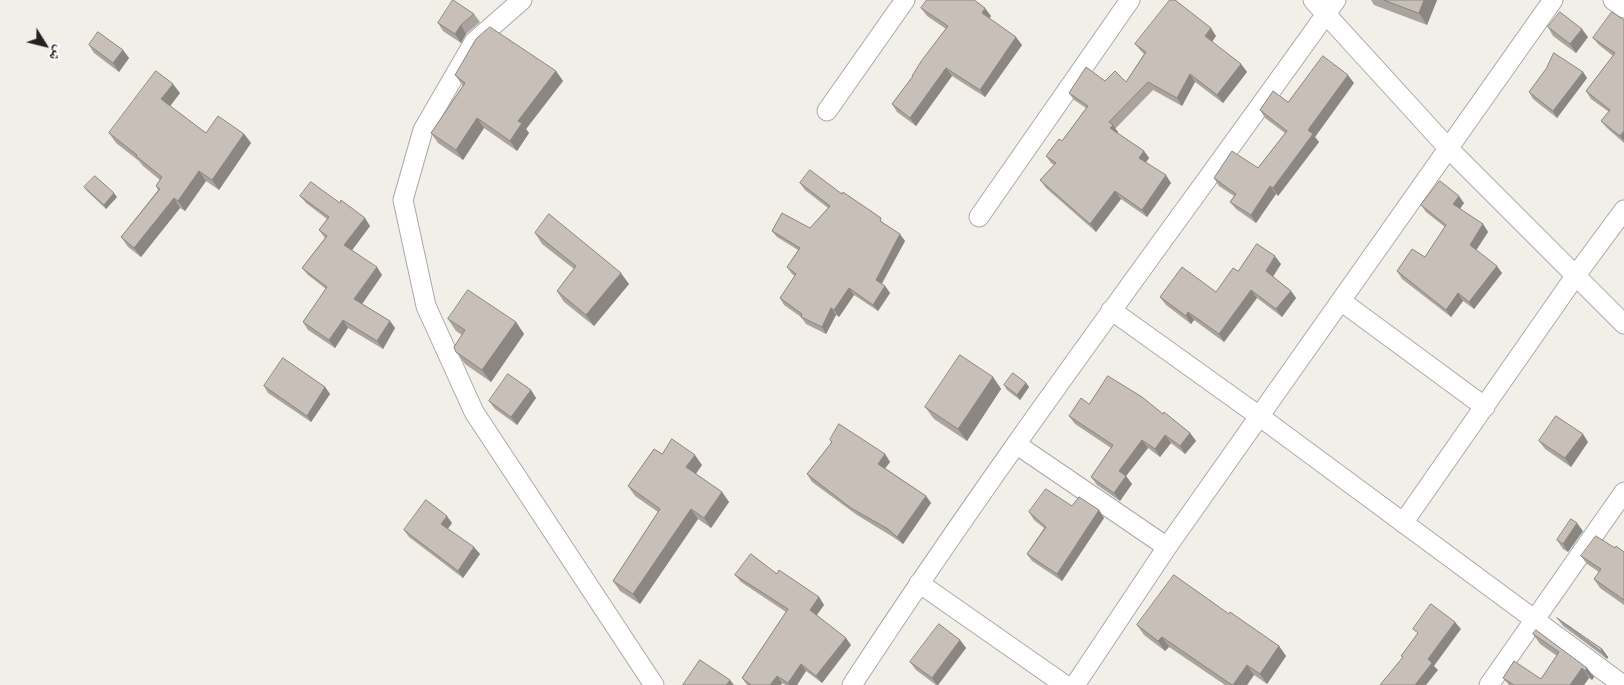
<!DOCTYPE html>
<html>
<head>
<meta charset="utf-8">
<style>
  body { margin:0 }
  #map { position:relative; width:1624px; height:685px; overflow:hidden; background:#f2efe9; font-family:"Open Sans","Noto Naskh Arabic",sans-serif }
  canvas { display:block }
  .north { position:absolute; left:20px; top:20px; width:50px; height:50px; -webkit-text-stroke:4px #fff; paint-order:stroke; rotate:126deg; font-size:14px; font-weight:700; line-height:20px; text-align:center; color:#222 }
  .north::after { content:''; display:block; margin:auto; width:18px; height:22px; background:#222; clip-path:polygon(50% 0,100% 100%,50% 72%,0 100%) }
</style>
</head>
<body>
<div id="map">
<canvas width="1624" height="685"></canvas>
<div class="north">ش</div>
</div>
<script>
const ctx = document.querySelector('canvas').getContext('2d');
ctx.lineJoin = 'round';
function trace(path, color, width, dash) { ctx.strokeStyle = color; ctx.lineWidth = width; ctx.lineCap = dash ? 'butt' : 'round'; ctx.setLineDash(dash || []); ctx.stroke(path); }
function paint(path, color) { ctx.fillStyle = color; ctx.fill(path, 'evenodd'); }
const street = new Path2D(`
  M522 0 474 42 423 130 403 200 426 306 474 412 654 685
  M1313 0 1449 149 1624 324
  M1613 0 1624 8
  M827 111 905 0
  M979 217 1130 0
  M1341 301 1485 407
  M1111 310 1259 416 1623 685
  M1016 444 1167 547
  M1403 523 1576 275 1624 210
  M919 583 1065 685
  M852 685C1005 450 1174 228 1336 0
  M1075 685 1167 547 1553 0
  M1489 685 1624 492`);
trace(street, '#a9a9a9', 21);
trace(street, '#fff', 19);
paint(new Path2D(`
  M1371 0H1437L1427 25 1374 5Z
  M921 8 991 16 989 18 1022 45 985 97 952 76 916 126 897 112 892 104 913 77 912 76 946 29 927 16Z
  M474 14 480 22 466 34 461 43 443 31 438 23Z
  M1624 20V143L1607 128 1601 121 1609 112 1591 99 1586 91 1613 56 1599 45 1593 38Z
  M1548 27 1588 37 1576 53 1553 36Z
  M1216 36 1212 42 1241 64 1247 72 1223 103 1195 82 1182 106 1153 90 1115 129 1118 132V133L1144 151 1149 158 1146 162 1171 183 1147 217 1121 199 1096 232 1046 188 1040 180 1054 165 1051 163 1046 156 1062 141 1086 108 1074 100 1069 93 1105 81 1126 82 1144 54 1141 51 1135 44Z
  M89 45 123 50 129 58 119 72 94 53Z
  M556 71 563 81 526 129 529 133 517 151 484 128 463 160 438 143 431 133 463 86 455 75Z
  M1583 72 1587 78 1557 118 1533 99 1529 92Z
  M1354 83 1315 137 1319 142 1278 196 1276 194 1256 223 1236 209 1230 202 1234 196 1219 186 1214 178 1258 168 1285 133 1265 118 1260 110Z
  M180 93 170 106 206 133 244 134 251 143 219 190 206 181 185 211 180 208 141 257 128 247 121 237 158 190 156 186 160 180 143 166 139 161 116 143 109 133Z
  M800 183 842 194 885 224 905 241 882 284 885 286 890 293 878 311 854 295 839 317 836 315 826 334 806 324 801 317 784 305 780 298 795 276 792 274 787 267 798 250 777 237 772 231 810 228 828 208 805 190Z
  M84 187 117 197 106 209 87 191Z
  M300 196 370 226 352 250 382 275 362 304 390 321 395 328 383 349 348 328 335 348 308 330 303 322 326 289 308 275 302 268 325 238 319 230 327 219 306 203Z
  M1464 203 1460 209 1483 224 1488 232 1476 250 1502 273 1474 309 1463 301 1451 317 1402 279 1397 271 1425 257 1445 227 1426 212 1421 205Z
  M535 233 629 284 594 326 564 302 557 291 574 269 542 244Z
  M1281 264 1273 277 1291 291 1296 298 1282 317 1257 298 1224 342 1194 320 1191 324 1166 305 1160 297 1216 292 1238 271Z
  M448 319 516 322 524 334 491 382 465 364 456 352 462 335 456 331Z
  M993 377 1001 389 967 441 934 419 925 407Z
  M1026 383 1029 387 1020 400 1007 390 1004 385Z
  M264 386 325 387 330 394 311 422 268 393Z
  M531 390 536 398 517 425 495 409 489 401Z
  M1089 404 1163 414 1190 433 1196 441 1185 454 1171 443 1160 457 1148 448 1126 476 1132 484 1120 501 1097 485 1091 477 1111 448 1075 424 1069 416Z
  M830 440 885 454 890 462 885 468 926 496 931 503 903 544 893 537 857 515 812 482 807 474 831 443Z
  M1539 441 1588 442 1571 467 1545 449Z
  M662 454 702 465 696 474 722 492 729 502 711 528 698 519 640 604 620 591 613 581 658 512 635 496 628 486Z
  M1072 506 1099 510 1104 518 1062 581 1032 561 1027 554 1044 528 1034 520 1029 512Z
  M452 523 448 529 480 554 463 578 409 537 404 530Z
  M1583 531 1568 552 1563 549 1557 540Z
  M1615 548 1624 552V605L1600 588 1594 579 1599 572 1587 564 1581 556Z
  M777 574 819 597 824 605 817 615 851 645 822 683 806 671 797 685H785L782 683 781 685H747L742 678 786 612 741 582 735 575Z
  M1229 614 1279 646 1286 656 1267 684 1254 675 1247 685H1225L1169 647 1165 651 1144 635 1137 625Z
  M1557 618 1602 649 1608 657 1607 659 1563 626Z
  M1533 634 1587 668 1594 677 1592 680 1589 678 1584 685H1509L1503 678 1541 679 1557 656 1540 644Z
  M960 640 966 648 938 685H936L916 670 910 662Z`), '#aba49e');
paint(new Path2D(`
  M1424 0H1437L1427 25 1419 13Z
  M985 8 991 16 987 21 982 13Z
  M461 25 466 34 461 43 455 34Z
  M1211 28 1216 36 1210 44 1205 36Z
  M1582 29 1588 37 1576 53 1570 44Z
  M1016 37 1022 45 985 97 980 90Z
  M123 50 129 58 119 72 113 63Z
  M1241 64 1247 72 1223 103 1217 95Z
  M946 68 952 76 916 126 910 118Z
  M556 71 563 81 526 129 529 133 517 151 510 141 518 121Z
  M1583 72 1587 78 1557 118 1553 111Z
  M1190 74 1195 82 1182 106 1177 98Z
  M1348 75 1354 83 1315 137 1319 142 1278 196 1273 188 1308 130Z
  M173 84 180 93 168 109 161 99Z
  M477 118 484 128 463 160 456 150Z
  M1113 125 1118 132 1115 136 1110 128Z
  M1624 131V141L1620 136Z
  M244 134 251 143 219 190 212 180Z
  M1144 151 1149 158 1144 165 1139 158Z
  M199 171 206 181 185 211 178 201Z
  M1166 175 1171 183 1147 217 1142 210Z
  M1270 186 1276 194 1256 223 1251 215Z
  M1115 191 1121 199 1096 232 1090 224Z
  M114 193 117 197 106 209 104 205Z
  M1459 196 1464 203 1458 211 1453 204Z
  M174 198 180 208 141 257 134 248Z
  M365 218 370 226 350 253 344 245Z
  M1483 224 1488 232 1475 252 1470 245Z
  M900 234 905 241 880 286 876 280Z
  M1275 256 1281 264 1271 279 1266 271Z
  M1497 266 1502 273 1474 309 1469 302Z
  M377 267 382 275 360 307 354 299Z
  M621 273 629 284 594 326 586 315Z
  M885 286 890 293 878 311 873 305Z
  M849 288 854 295 839 317 834 310Z
  M1251 290 1257 298 1224 342 1219 334Z
  M1291 291 1296 298 1282 317 1276 309Z
  M1458 293 1463 301 1451 317 1446 310Z
  M831 308 836 315 826 334 822 327Z
  M1188 312 1194 320 1191 324 1186 316Z
  M343 320 348 328 335 348 329 340Z
  M390 321 395 328 383 349 377 341Z
  M516 322 524 334 491 382 482 370Z
  M993 377 1001 389 967 441 958 429Z
  M1026 383 1029 387 1020 400 1017 395Z
  M325 387 330 394 311 422 307 416Z
  M531 390 536 398 517 425 511 417Z
  M1190 433 1196 441 1185 454 1180 446Z
  M1583 434 1588 442 1571 467 1565 458Z
  M1165 435 1171 443 1160 457 1155 449Z
  M1142 440 1148 448 1126 476 1132 484 1120 501 1114 493 1119 471Z
  M885 454 890 462 883 471 878 464Z
  M695 455 702 465 693 477 686 467Z
  M722 492 729 502 711 528 704 518Z
  M926 496 931 503 903 544 897 537Z
  M691 509 698 519 640 604 633 594Z
  M1099 510 1104 518 1062 581 1057 574Z
  M447 516 452 523 446 531 441 524Z
  M1577 523 1583 531 1568 552 1563 544Z
  M474 547 480 554 463 578 458 571Z
  M819 597 824 605 815 617 810 610Z
  M1455 622 1461 629 1434 666 1438 670 1426 685H1415L1428 659Z
  M1162 637 1169 647 1165 651 1158 641Z
  M846 638 851 645 822 683 816 676Z
  M960 640 966 648 938 685H937L932 678Z
  M1279 646 1286 656 1267 684 1260 674Z
  M1602 649 1608 657 1607 659 1601 651Z
  M801 664 806 671 797 685H789L788 683Z
  M1247 665 1254 675 1247 685H1233Z
  M1582 668 1589 678 1584 685H1570Z
  M1587 668 1594 677 1592 680 1585 671Z
  M777 676 782 683 781 685H770Z
  M730 680 734 685H726Z`), '#8b8681');
const building = new Path2D(`
  M453 0 474 14 461 25 455 34 438 23Z
  M927 0H974L985 8 982 13 1016 37 980 90 946 68 910 118 892 104 913 76H912L922 60 948 26 921 8Z
  M1170 0H1175L1211 28 1205 36 1241 64 1217 95 1190 74 1177 98 1148 82 1109 122 1113 125 1110 128 1144 151 1139 158 1166 175 1142 210 1115 191 1090 224 1040 180 1056 163 1046 156 1059 139 1062 141 1088 106 1069 93 1086 67 1105 81 1115 71 1126 82 1146 52 1135 44Z
  M1384 0H1424L1419 13Z
  M1560 12 1582 29 1570 44 1548 27Z
  M1612 12 1624 20V131L1620 136 1601 121 1610 110 1586 91 1615 53 1593 38Z
  M490 27 556 71 518 121 522 123 510 141 477 118 456 150 431 133 465 83 455 75 476 39Z
  M98 32 123 50 113 63 89 45Z
  M1554 53 1583 72 1553 111 1529 92 1546 69Z
  M1323 56 1348 75 1308 130 1313 134 1273 188 1270 186 1251 215 1230 202 1236 194 1214 178 1232 151 1258 168 1287 131 1260 110 1273 91 1288 102Z
  M156 71 173 84 161 99 206 133 218 116 244 134 212 180 199 171 178 201 174 198 134 248 121 237 160 189 156 186 162 177 136 156 137 155 109 133Z
  M810 170 842 194 843 192 881 218 880 221 900 234 876 280 885 286 873 305 849 288 834 310 831 308 822 327 801 317 802 314 780 298 796 274 787 267 800 248 772 231 782 213 810 228 830 206 800 183Z
  M95 176 114 193 104 205 84 187Z
  M1440 181 1459 196 1453 204 1483 224 1470 245 1497 266 1469 302 1458 293 1446 310 1397 271 1412 249 1425 257 1446 225 1421 205Z
  M311 182 340 203 341 200 365 218 344 245 377 267 354 299 390 321 377 341 343 320 329 340 303 322 327 287 302 268 327 236 319 230 329 217 300 196Z
  M549 214 621 273 586 315 557 291 576 266 535 233Z
  M1257 244 1275 256 1266 271 1291 291 1276 309 1251 290 1219 334 1188 312 1186 316 1160 297 1182 267 1216 292 1233 268 1238 271Z
  M468 290 516 322 482 370 456 352 454 347 465 330 448 319Z
  M960 355 993 377 958 429 925 407Z
  M283 358 325 387 307 416 264 386Z
  M1013 373 1026 383 1017 395 1004 385Z
  M508 374 531 390 511 417 489 401Z
  M1108 376 1142 397 1163 414 1164 412 1190 433 1180 446 1165 435 1155 449 1142 440 1119 471 1126 476 1114 493 1091 477 1113 445 1069 416 1081 398 1089 404Z
  M1556 416 1583 434 1565 458 1539 441Z
  M839 424 885 454 878 464 926 496 897 537 888 529 851 508 807 474 832 442 830 440Z
  M672 439 695 455 686 467 722 492 704 518 691 509 633 594 613 581 660 509 628 486 654 449 662 454Z
  M1046 489 1072 506 1079 497 1099 510 1057 574 1027 554 1046 527 1029 512Z
  M426 500 447 516 441 524 474 547 458 571 404 530Z
  M1571 519 1577 523 1563 544 1557 540Z
  M1596 536 1615 548 1616 546 1624 552V600L1594 579 1601 569 1581 556Z
  M751 554 777 574 779 570 819 597 810 610 846 638 816 676 801 664 788 683 777 676 770 685H751L742 678 788 609 735 575Z
  M1174 575 1229 614 1230 612 1279 646 1260 674 1247 665 1233 685H1232L1162 637 1158 641 1137 625Z
  M1431 604 1455 622 1428 659 1432 663 1415 685H1380L1403 657 1401 656 1418 633 1413 629Z
  M1557 618 1602 649 1601 651Z
  M939 624 960 640 932 678 910 662Z
  M1536 630 1587 668 1585 671 1582 668 1570 685H1514L1503 678 1514 661 1541 679 1559 652 1533 634Z
  M700 660 730 680 726 685H683Z`);
paint(building, '#c7bfb8');
trace(building, '#8b8681', 1);
</script>
</body>
</html>
